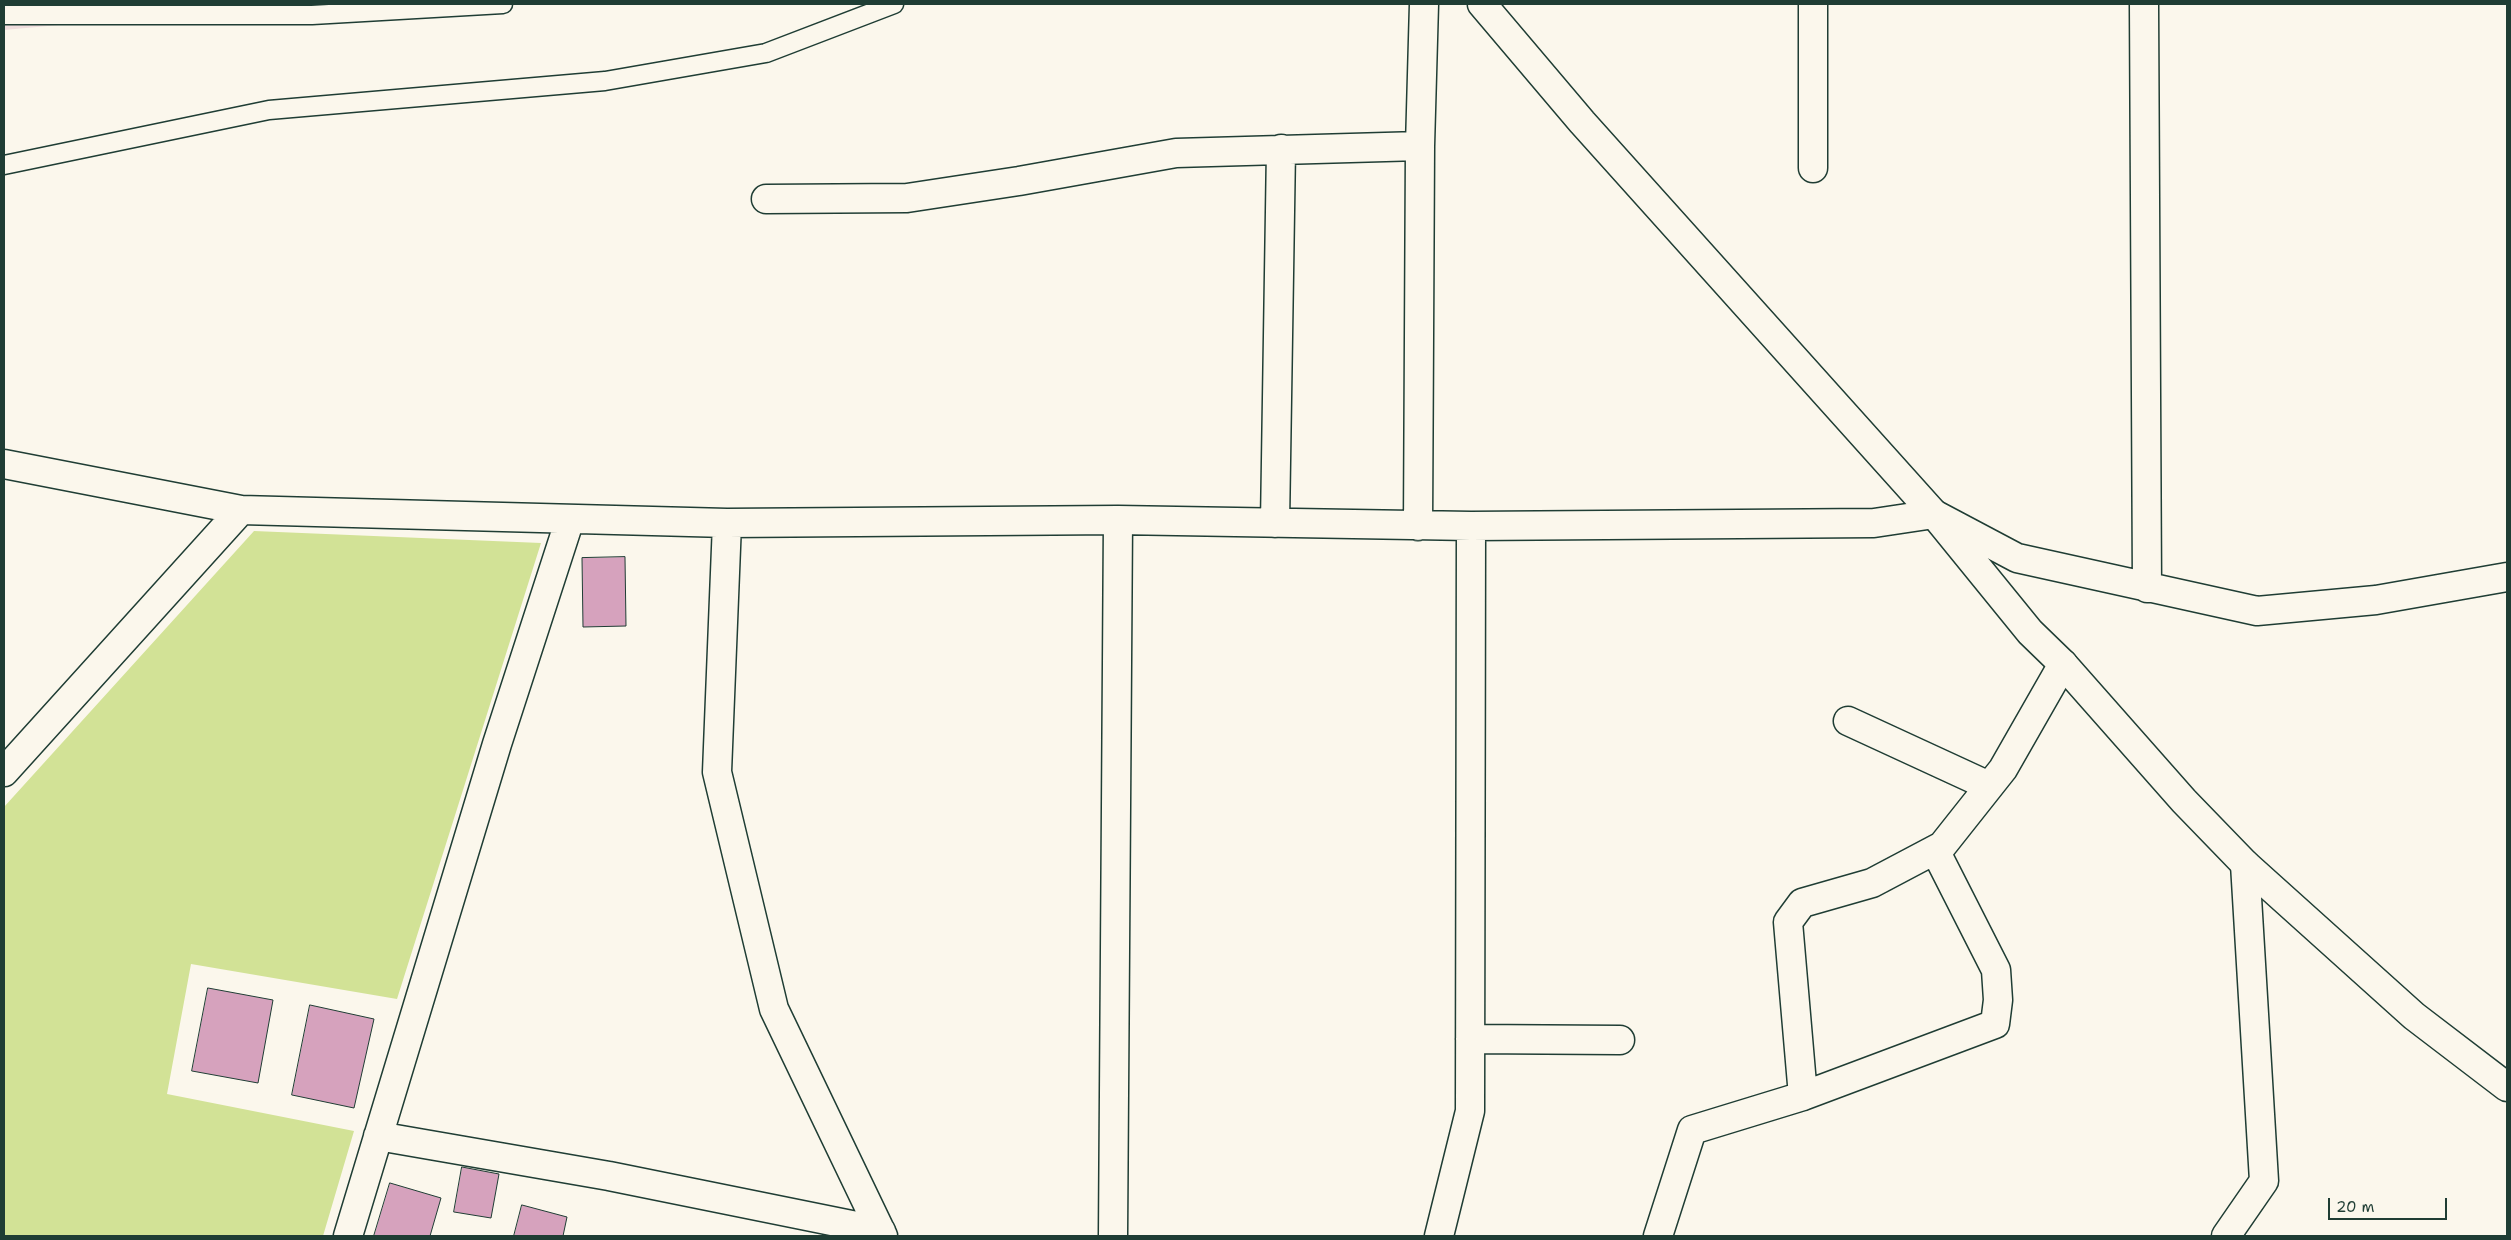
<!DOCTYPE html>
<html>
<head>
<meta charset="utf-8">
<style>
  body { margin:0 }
  #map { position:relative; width:2511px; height:1240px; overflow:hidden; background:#fbf7ec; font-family:"Shantell Sans",sans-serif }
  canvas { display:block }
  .frame { position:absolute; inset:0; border:5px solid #1f3d34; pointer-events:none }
  .scale { position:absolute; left:2328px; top:1198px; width:119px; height:22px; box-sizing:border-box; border:2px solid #1f3d34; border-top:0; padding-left:6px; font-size:15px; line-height:18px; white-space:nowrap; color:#1f3d34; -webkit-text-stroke:4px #fbf7ec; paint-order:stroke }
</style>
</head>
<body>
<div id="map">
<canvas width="2511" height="1240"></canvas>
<div class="frame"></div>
<div class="scale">20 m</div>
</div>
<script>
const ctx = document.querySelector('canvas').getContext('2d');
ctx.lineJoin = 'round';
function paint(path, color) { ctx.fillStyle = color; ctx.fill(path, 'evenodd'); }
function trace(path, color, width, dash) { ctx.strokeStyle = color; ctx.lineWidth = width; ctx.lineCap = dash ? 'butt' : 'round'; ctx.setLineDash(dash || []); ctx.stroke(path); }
paint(new Path2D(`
  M4 4H289L4 30Z`), '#f0dede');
paint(new Path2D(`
  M254 531 541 543 397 999 191 964 167 1094 354 1131 323 1236H4V807Z`), '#d2e296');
const building = new Path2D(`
  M625 557 626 626 583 627 582 558Z
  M208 988 273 1000 258 1083 192 1071Z
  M310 1005 374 1019 354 1108 292 1095Z
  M462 1167 499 1174 491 1218 454 1212Z
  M390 1183 441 1198 430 1236H374Z
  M522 1205 567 1217 563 1236H514Z`);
paint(building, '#d6a2bd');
trace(building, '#1f3d34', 1);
const service = new Path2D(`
  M4 15H312L503 4
  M4 165 269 110 605 81 766 53 894 4`);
const minor = new Path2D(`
  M1813 4V168
  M2144 4 2147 588
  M766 199 907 198 1019 181 1176 153 1420 146
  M4 464 241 510 727 523 1118 520 1471 526 1874 523 1934 514 2017 558 2257 611 2376 600 2507 577
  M727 523 717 772 774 1009 883 1236
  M1275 523 1281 149
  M1418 526 1420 146 1424 4
  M1848 721 1989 786
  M4 772 241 510
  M1470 1039 1620 1040
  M1803 1096 1788 922 1802 903 1872 883 1942 846 2003 769 2063 664
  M378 1136 609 1176 881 1231
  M348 1236 497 744 570 519
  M1113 1236 1118 520
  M1439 1236 1470 1111 1471 526
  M1658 1236 1692 1130 1803 1096 1995 1024 1998 1000 1996 970 1935 850
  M2226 1236 2264 1181 2245 864`);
const tertiary = new Path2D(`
  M1482 4 1582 122 1934 514 2030 632 2063 664 2184 801 2245 864 2414 1016 2507 1087`);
trace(service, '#1f3d34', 21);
trace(minor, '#1f3d34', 31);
trace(tertiary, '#1f3d34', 31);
trace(service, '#fbf7ec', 18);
trace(minor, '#fbf7ec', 28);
trace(tertiary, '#fbf7ec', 28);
</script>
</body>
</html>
